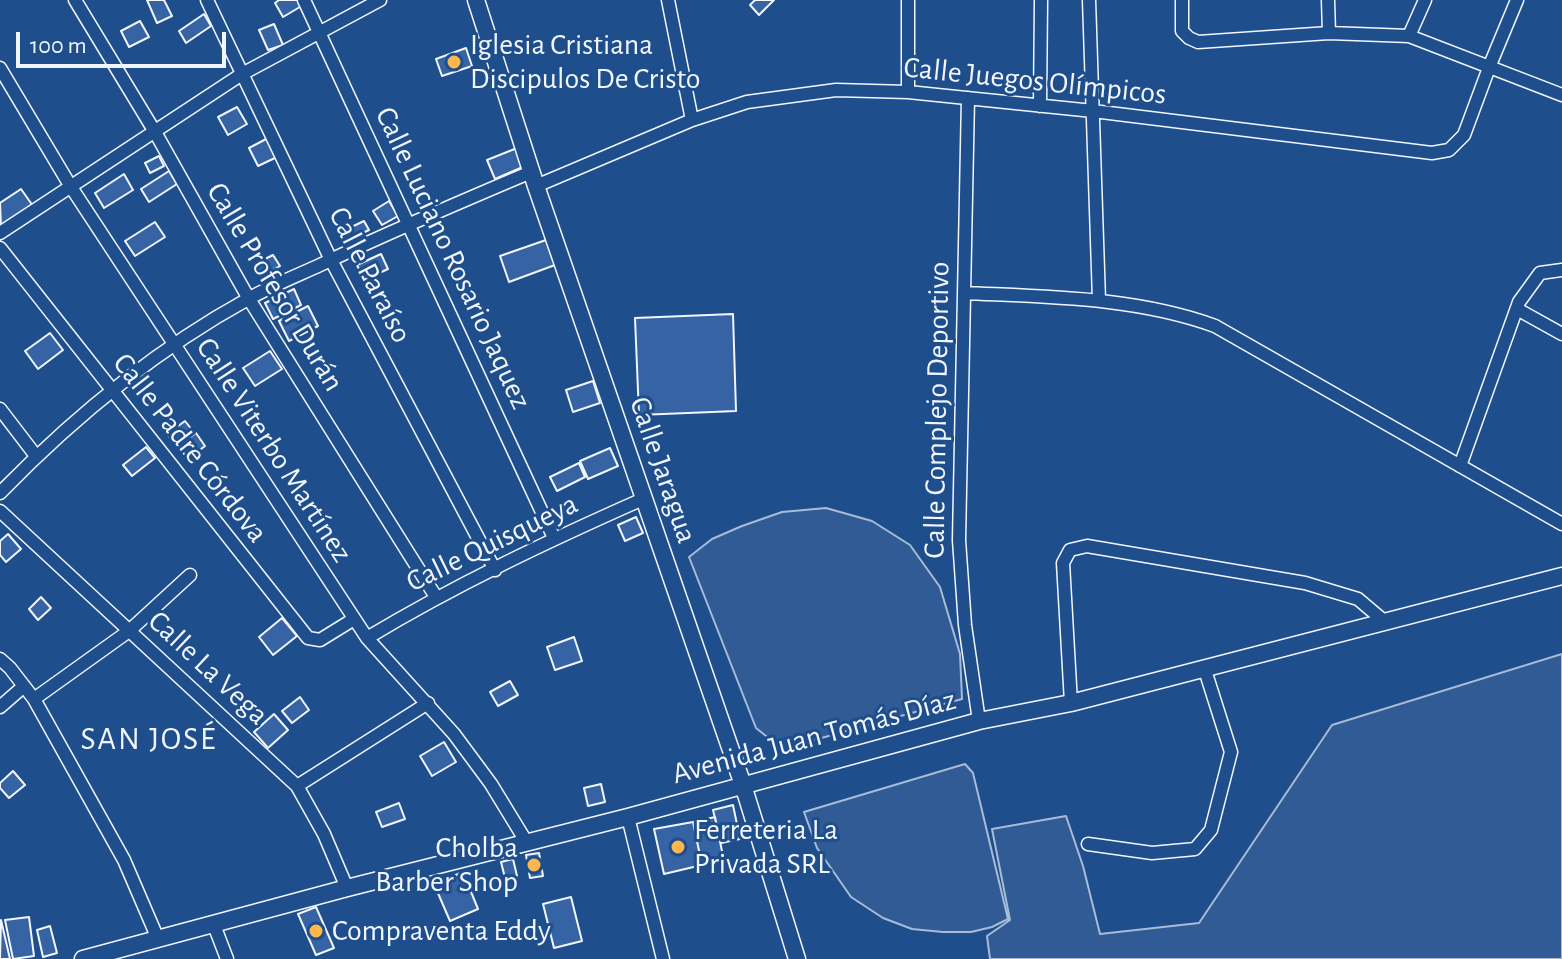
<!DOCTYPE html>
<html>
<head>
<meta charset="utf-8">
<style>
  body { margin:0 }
  #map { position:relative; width:1562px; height:959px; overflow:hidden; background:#1f4e8c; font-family:"Alegreya Sans",sans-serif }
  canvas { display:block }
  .scale { position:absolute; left:16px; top:32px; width:210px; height:36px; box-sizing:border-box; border:4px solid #f2f6ff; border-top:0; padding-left:10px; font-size:24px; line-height:28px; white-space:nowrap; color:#f2f6ff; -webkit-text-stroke:6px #1f4e8c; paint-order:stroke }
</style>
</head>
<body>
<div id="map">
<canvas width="1562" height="959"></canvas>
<div class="scale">100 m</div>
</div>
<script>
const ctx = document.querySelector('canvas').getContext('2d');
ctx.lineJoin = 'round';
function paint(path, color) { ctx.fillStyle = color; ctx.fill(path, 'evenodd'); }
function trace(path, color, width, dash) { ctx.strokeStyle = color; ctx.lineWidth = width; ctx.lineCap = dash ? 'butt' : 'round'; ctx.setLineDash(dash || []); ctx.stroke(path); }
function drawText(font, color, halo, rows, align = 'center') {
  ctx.font = font + ' "Alegreya Sans",sans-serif'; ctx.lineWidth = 6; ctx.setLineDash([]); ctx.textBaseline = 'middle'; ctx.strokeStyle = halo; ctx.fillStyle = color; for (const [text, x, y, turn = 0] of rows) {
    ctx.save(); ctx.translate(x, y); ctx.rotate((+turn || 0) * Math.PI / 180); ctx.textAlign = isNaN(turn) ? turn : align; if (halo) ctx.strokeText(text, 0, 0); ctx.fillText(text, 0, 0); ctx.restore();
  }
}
const built = new Path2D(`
  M826 508 872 521 910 545 940 587 960 654 962 699 789 747 771 740 756 728 689 557 712 539 742 526 782 512Z
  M1562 654V959H990L987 936 1010 920 992 829 1066 816 1083 866 1100 934 1199 923 1332 725Z
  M965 764 973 773 1008 919 992 927 971 932H943L912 929 883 918 851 897 817 848 804 812Z`);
paint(built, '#305b95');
trace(built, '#a8bbd7', 2);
const building = new Path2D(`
  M147 0H164L172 16 157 23Z
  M279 0H302L305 4 283 17 275 3Z
  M755 0H774L759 15 750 5Z
  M204 14 211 26 186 43 179 31Z
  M140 21 149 37 129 47 121 31Z
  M274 24 283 45 268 50 259 30Z
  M466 48 472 66 442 76 436 59Z
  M237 107 247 124 228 135 218 117Z
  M268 138 277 157 258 166 249 148Z
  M517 148 525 166 495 179 487 160Z
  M159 156 164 166 150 173 145 163Z
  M169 171 177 184 149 202 141 189Z
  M124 174 133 190 104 208 95 193Z
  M21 189 33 206 1 227 0 203Z
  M389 201 398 216 382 225 373 211Z
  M364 221 369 230 348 240 343 231Z
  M155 222 165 237 135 256 125 241Z
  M546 240 555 265 509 282 500 256Z
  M381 254 388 269 364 280 357 265Z
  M273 255 280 266 262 276 255 264Z
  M294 289 301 305 273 319 265 303Z
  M308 306 318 326 289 341 279 321Z
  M733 314 736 411 639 415 635 318Z
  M50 333 63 350 38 369 25 351Z
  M270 351 282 369 255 386 243 368Z
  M593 381 600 403 573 412 566 390Z
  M185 421 193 431 175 445 167 434Z
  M196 433 205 446 188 459 178 446Z
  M146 447 155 458 132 476 123 465Z
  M610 448 618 466 588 479 580 461Z
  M579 463 585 477 557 491 550 477Z
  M636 517 643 533 625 541 618 525Z
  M8 534 21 549 6 562 0 555V541Z
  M41 597 51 608 38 620 29 609Z
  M282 618 297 636 273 655 259 637Z
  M574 637 582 661 555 670 547 647Z
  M510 681 518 695 498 706 490 692Z
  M300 697 309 710 292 723 282 711Z
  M274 714 288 730 268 748 254 732Z
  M444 742 456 762 432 776 420 756Z
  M13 771 25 785 9 798 0 788V783Z
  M601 784 605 802 588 806 584 788Z
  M399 803 405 819 382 827 376 812Z
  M733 805 740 839 721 843 713 810Z
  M715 817 724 861 702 865 693 822Z
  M693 822 702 865 664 874 654 829Z
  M539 853 543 876 530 878 526 855Z
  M513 859 517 876 505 878 501 862Z
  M463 872 478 909 450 921 434 884Z
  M571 897 582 941 554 948 543 904Z
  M316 907 334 948 316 955 298 914Z
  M29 917 34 956 13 959 5 920Z
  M1 920 10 959H0Z
  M50 926 57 953 43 957 37 930Z`);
paint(building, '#3563a3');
trace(building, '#f2f6ff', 2);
const minor = new Path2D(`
  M75 0 155 132 249 299 436 597
  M207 0 331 260 495 570
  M304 0 554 538
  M668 0 692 120
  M908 0V92
  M1089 0 1099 300
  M1182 0V31L1189 38 1198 42 1329 33 1409 36 1562 95
  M1328 0 1329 33
  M1409 36 1425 0
  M0 68 71 187 367 638 454 734 491 784 527 843
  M968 98 959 540 965 625 979 721
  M1040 106 1041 0
  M536 186 692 120 747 102 836 90 908 92 1093 111 1432 153 1449 150 1464 135 1490 65 1517 0
  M0 233 242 74 380 0
  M0 248 308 638 320 640 354 619
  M964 293C1048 297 1135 297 1215 326L1562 524
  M1517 309 1562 334
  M0 409 36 456
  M1460 466 1519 302 1540 273 1562 270
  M0 493C73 418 157 349 248 299 271 286 296 276 320 265 389 232 460 202 531 172
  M0 511 297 786 324 834 347 888
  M367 638C455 585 548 541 643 499
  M0 659 10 668 34 699 124 860 158 939
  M34 699 129 631 190 575
  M1071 703 1063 563 1070 550 1087 546 1305 583 1358 599 1384 621
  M0 707 24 686
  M297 786 428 703
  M628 817 663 959
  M1088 844 1152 853 1195 849 1211 830 1231 752 1204 667
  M214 925 227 959`);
const tertiary = new Path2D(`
  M476 0 536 186 743 785 797 959
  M83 959 347 888 628 817 979 721 1071 703 1562 576`);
trace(minor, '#f2f6ff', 15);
trace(tertiary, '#f2f6ff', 19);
trace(minor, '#1f4e8c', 12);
trace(tertiary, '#1f4e8c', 16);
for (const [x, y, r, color] of [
  [454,62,8,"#ffb74d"],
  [678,847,8,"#ffb74d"],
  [534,865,8,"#ffb74d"],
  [316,931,8,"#ffb74d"]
]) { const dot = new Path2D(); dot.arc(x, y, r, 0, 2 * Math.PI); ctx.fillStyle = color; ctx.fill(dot); trace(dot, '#1f4e8c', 3); }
drawText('30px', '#f2f6ff', '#1f4e8c', [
  ["Iglesia Cristiana",470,45],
  ["Discipulos De Cristo",470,79],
  ["Ferreteria La",694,830],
  ["Privada SRL",694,864],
  ["Cholba",518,848,"right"],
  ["Barber Shop",518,882,"right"],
  ["Compraventa Eddy",332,931]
], 'left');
drawText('30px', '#f2f6ff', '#1f4e8c', [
  ["Calle Juegos Olímpicos",1035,81,6],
  ["Calle Luciano Rosario Jaquez",453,258,65],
  ["Calle Paraíso",370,275,63],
  ["Calle Profesor Durán",275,287,59],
  ["Calle Complejo Deportivo",937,410,-89],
  ["Calle Padre Córdova",190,448,52],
  ["Calle Viterbo Martínez",274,450,57],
  ["Calle Jaragua",663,470,71],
  ["Calle Quisqueya",492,543,-26],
  ["Calle La Vega",208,668,43],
  ["Avenida Juan Tomás Díaz",814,737,-15]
]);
ctx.letterSpacing = '2px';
drawText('32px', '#f2f6ff', '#1f4e8c', [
  ["SAN JOSÉ",149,739]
]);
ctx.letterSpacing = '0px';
</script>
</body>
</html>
